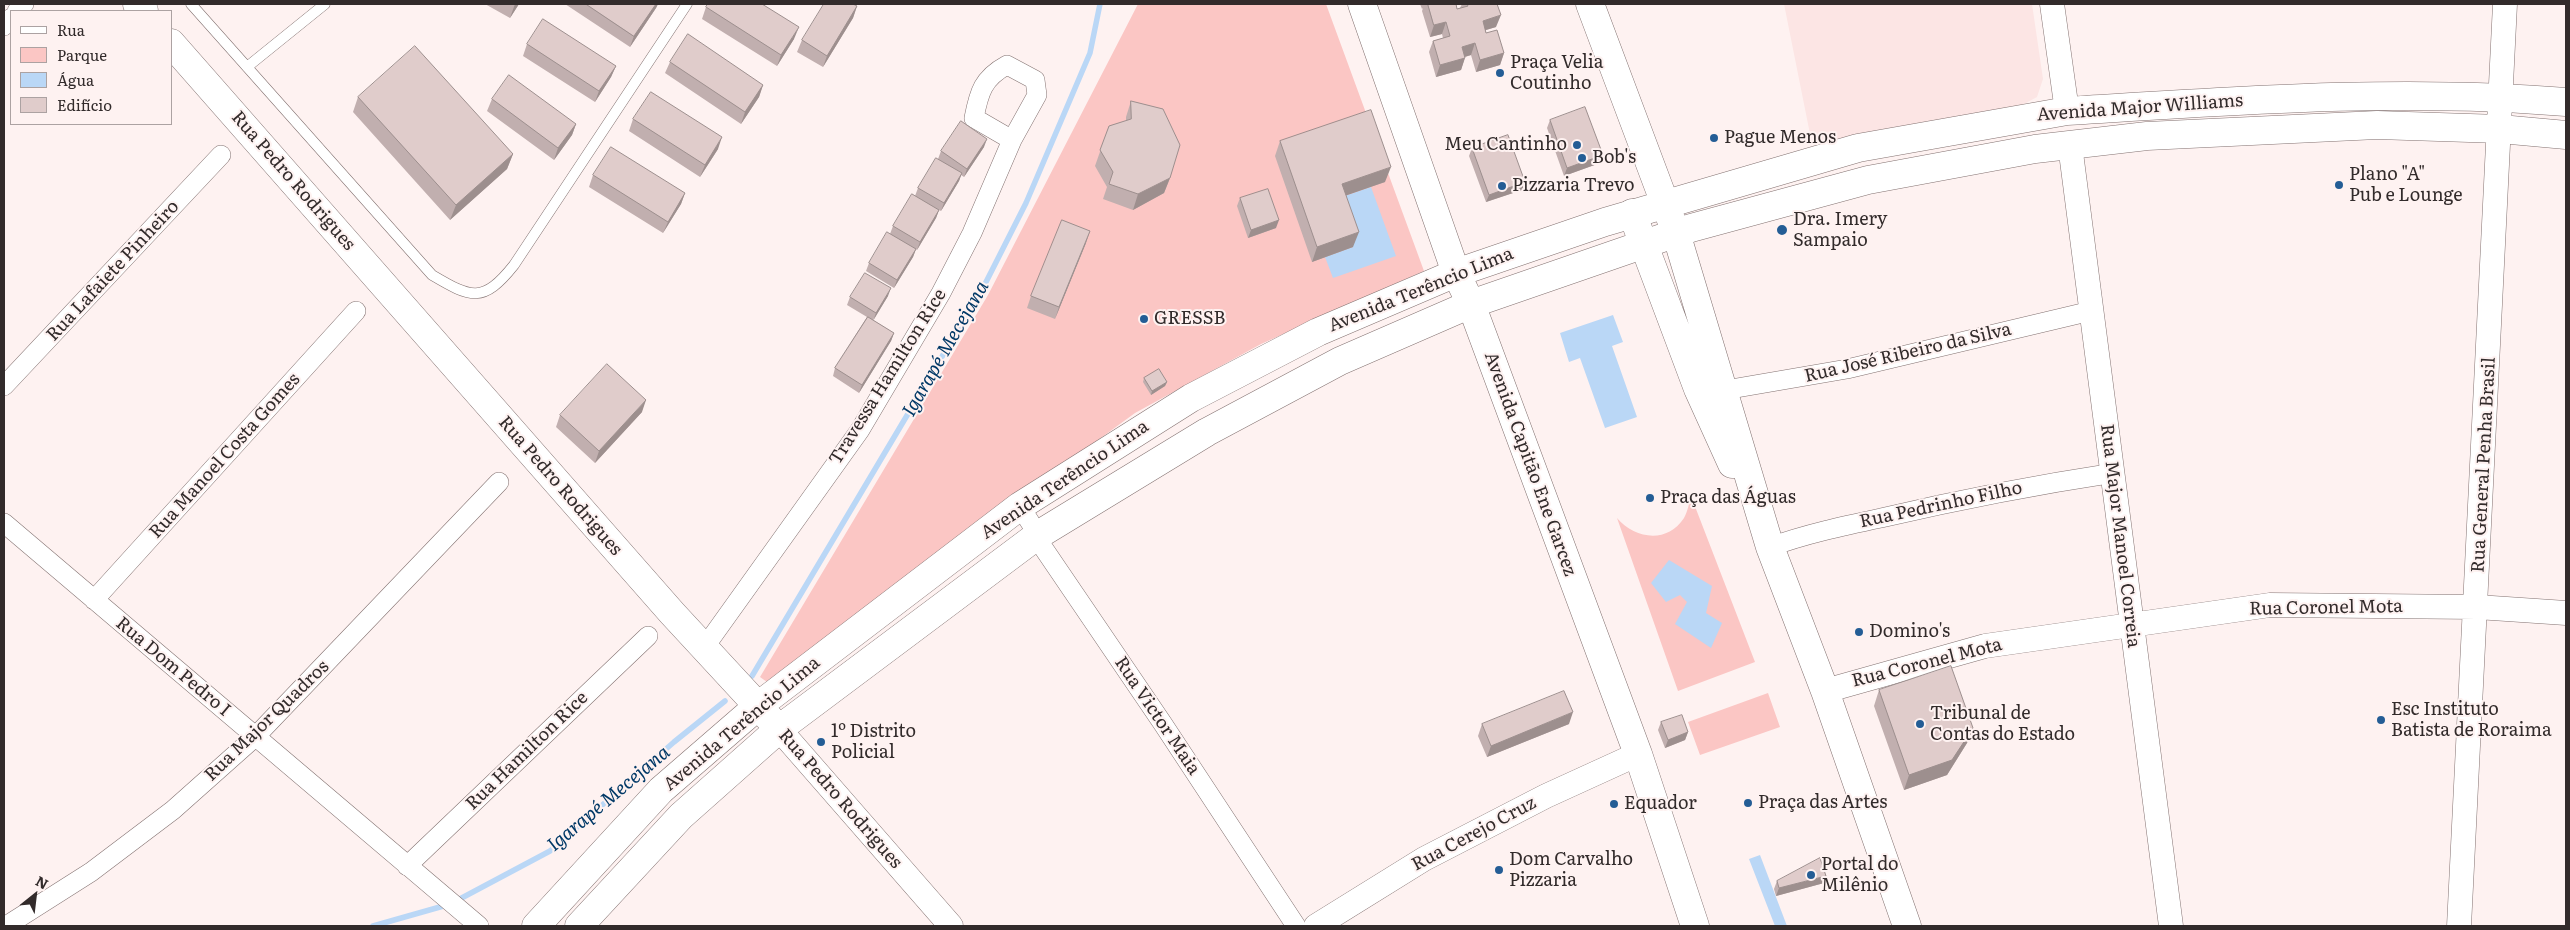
<!DOCTYPE html>
<html>
<head>
<meta charset="utf-8">
<style>
  body { margin:0 }
  #map { position:relative; width:2570px; height:930px; overflow:hidden; background:#fef2f1; font-family:Literata,serif }
  canvas { display:block }
  .frame { position:absolute; inset:0; border:5px solid #322b2b; pointer-events:none }
  .legend { position:absolute; left:10px; top:10px; width:162px; height:115px; box-sizing:border-box; background:#fef2f1; border:1px solid #aca2a2; margin:0; padding:6px 9px; list-style:none; font-size:15px; color:#322b2b }
  .legend li { display:flex; align-items:center; gap:10px; height:25px }
  .legend b { width:25px; border:1px solid #aca2a2 }
  .north { position:absolute; left:10px; top:870px; width:50px; height:50px; -webkit-text-stroke:4px #fef2f1; paint-order:stroke; rotate:29deg; font-size:14px; font-weight:700; line-height:20px; text-align:center; color:#322b2b }
  .north::after { content:''; display:block; margin:auto; width:18px; height:22px; background:#322b2b; clip-path:polygon(50% 0,100% 100%,50% 72%,0 100%) }
</style>
</head>
<body>
<div id="map">
<canvas width="2570" height="930"></canvas>
<div class="frame"></div>
<ul class="legend">
<li><b style="height:6px;background:#fff"></b>Rua</li>
<li><b style="height:14px;background:#fbc6c4"></b>Parque</li>
<li><b style="height:14px;background:#bad7f6"></b>Água</li>
<li><b style="height:14px;background:#e0cccb"></b>Edifício</li>
</ul>
<div class="north">N</div>
</div>
<script>
const ctx = document.querySelector('canvas').getContext('2d');
ctx.lineJoin = 'round';
function paint(path, color) { ctx.fillStyle = color; ctx.fill(path, 'evenodd'); }
function trace(path, color, width, dash) { ctx.strokeStyle = color; ctx.lineWidth = width; ctx.lineCap = dash ? 'butt' : 'round'; ctx.setLineDash(dash || []); ctx.stroke(path); }
function drawText(font, color, halo, rows, align = 'center') {
  ctx.font = font + ' Literata,serif'; ctx.lineWidth = 4; ctx.setLineDash([]); ctx.textBaseline = 'middle'; ctx.strokeStyle = halo; ctx.fillStyle = color; for (const [text, x, y, turn = 0] of rows) {
    ctx.save(); ctx.translate(x, y); ctx.rotate((+turn || 0) * Math.PI / 180); ctx.textAlign = isNaN(turn) ? turn : align; if (halo) ctx.strokeText(text, 0, 0); ctx.fillText(text, 0, 0); ctx.restore();
  }
}
paint(new Path2D(`
  M1784 4H2032L2043 79 2037 97 2022 105 1812 144Z`), '#fce5e4');
paint(new Path2D(`
  M1138 4H1326L1424 271 1261 344 1135 413 767 682 760 677 988 295Z
  M1691 496 1755 662 1678 691 1617 518C1635 539 1667 544 1684 518 1688 511 1689 503 1691 496Z
  M1768 693 1780 727 1700 755 1688 722Z`), '#fbc6c4');
paint(new Path2D(`
  M1371 187 1396 256 1333 278 1325 257 1353 247 1336 199Z
  M1613 315 1623 342 1612 346 1637 417 1605 428 1580 358 1569 362 1560 333Z
  M1669 560 1712 586 1706 613 1722 623 1711 648 1675 624 1687 602 1680 595 1666 602 1651 583Z
  M1760 855 1787 926H1775L1749 859Z`), '#bad7f6');
trace(new Path2D(`
  M752 676 984 286 1026 203 1090 53 1100 4
  M456 901 550 851 674 742 725 701
  M373 926 447 905`), '#bad7f6', 5.5);
const service = new Path2D(`
  M191 4 432 275C471 298 483 304 514 265L687 4
  M247 67 325 4`);
const minor = new Path2D(`
  M17 11 24 4
  M4 26 11 18
  M4 386 221 155
  M1725 390 1847 369 2091 311
  M1020 506 1038 535 1042 546 1163 724 1296 926
  M4 523 479 926
  M1770 547C1806 534 1843 526 1881 518 1958 500 2035 485 2114 473
  M94 600 356 311
  M704 648 860 430 941 293 972 233 1012 140 1037 95 1035 80 1007 65C983 78 979 92 974 118L1012 140
  M407 866 648 636
  M6 926 91 872 173 810 255 737 499 482`);
const tertiary = new Path2D(`
  M2052 4 2067 111
  M2070 145 2171 926
  M1825 691 1985 646 2270 605 2477 607 2566 613
  M779 729 951 926
  M1316 926 1424 859 1546 796 1638 754
  M2459 926 2505 4`);
const secondary = new Path2D(`
  M137 4 144 11
  M171 43 672 613 770 719
  M536 926 661 790 758 706 1020 506 1191 398 1318 332 1456 273 1605 222 1858 148 2067 111C2233 101 2400 88 2566 102
  M579 926 681 816 779 729 1038 535 1207 432 1340 361 1471 304 1691 228 1868 180 2035 149 2147 136 2377 125 2500 129 2566 135`);
const primary = new Path2D(`
  M1362 4 1456 273 1471 304 1638 754 1695 926
  M1590 4 1676 233 1770 547 1825 691 1907 926
  M1632 213 1698 389 1732 464`);
trace(service, '#837271', 11);
trace(minor, '#837271', 20);
trace(tertiary, '#837271', 25);
trace(secondary, '#837271', 29);
trace(primary, '#837271', 29);
trace(service, '#fff', 10);
trace(minor, '#fff', 19);
trace(tertiary, '#fff', 24);
trace(secondary, '#fff', 28);
trace(primary, '#fff', 28);
paint(new Path2D(`
  M485 4H519L510 18Z
  M565 4H658L656 8 630 47Z
  M1420 4H1456L1457 9 1460 8 1462 4H1497L1496 27 1486 30V33L1504 53 1500 65 1476 72 1471 55 1465 57 1461 70 1436 77 1429 52 1433 41 1443 38 1442 34 1430 37 1422 11 1423 8 1422 9Z
  M857 6 853 18 823 67 797 52 802 40Z
  M706 7 794 39 777 66 702 19Z
  M527 44 616 66 611 77 595 102 523 56Z
  M670 62 763 85 759 97 741 124 665 73Z
  M358 97 513 154 507 169 450 220 353 112Z
  M492 99 576 124 572 135 554 160 487 111Z
  M1131 101 1170 178 1164 193 1133 210 1103 199 1107 187 1095 166 1109 126 1126 121V117Z
  M633 119 718 149 700 177 629 131Z
  M1550 120 1600 163 1564 176 1547 128Z
  M1280 141 1385 182 1346 195 1353 247 1312 262 1275 156Z
  M984 147 964 177 961 175 959 181 941 211 939 210 936 218 917 250 916 249 913 257 894 288 866 271 869 263 890 234 893 226 915 196 918 188 938 159 941 151Z
  M1472 148 1525 182 1522 190 1486 202 1469 156Z
  M593 175 685 193 681 204 663 233 589 187Z
  M1240 198 1276 228 1248 238 1237 206Z
  M1086 243 1055 319 1027 308 1031 296Z
  M888 296 873 320 894 333 891 341 859 393 833 376 835 368 867 317 847 305 850 297Z
  M1144 378 1167 382 1165 386 1151 395 1143 382Z
  M642 412 595 463 556 427 560 415Z
  M1879 690 1973 728 1967 743 1947 775 1904 790 1874 706Z
  M1661 722 1688 732 1685 740 1665 748 1658 730Z
  M1482 724H1569L1487 757 1478 736Z
  M1777 881 1824 883 1776 896 1774 889Z`), '#c1afaf');
paint(new Path2D(`
  M515 4H519L510 18Z
  M656 4H658L656 8 630 47 634 36Z
  M857 6 853 18 823 67 827 56Z
  M1501 15 1496 27 1479 32 1483 21Z
  M1446 22 1442 34 1430 37 1434 25Z
  M799 27 794 39 777 66 781 55Z
  M1475 43 1471 55 1457 59 1462 47Z
  M1504 53 1500 65 1476 72 1480 60Z
  M1465 58 1461 70 1436 77 1440 65Z
  M616 66 611 77 595 102 599 91Z
  M763 85 759 97 741 124 745 112Z
  M576 124 572 135 554 160 558 148Z
  M722 137 718 149 700 177 705 165Z
  M987 139 984 147 964 177 967 169Z
  M513 154 507 169 450 220 456 205Z
  M1603 155 1600 163 1564 176 1567 168Z
  M1391 167 1385 182 1336 199 1342 184Z
  M962 173 959 181 941 211 944 203Z
  M1170 178 1164 193 1133 210 1138 194Z
  M1525 182 1522 190 1486 202 1489 195Z
  M685 193 681 204 663 233 668 222Z
  M939 210 936 218 917 250 920 242Z
  M1279 220 1276 228 1248 238 1251 230Z
  M1090 231 1086 243 1055 319 1059 307Z
  M1359 232 1353 247 1312 262 1317 247Z
  M916 249 913 257 894 288 897 280Z
  M891 288 888 296 873 321 876 313Z
  M894 333 891 341 859 393 862 385Z
  M1167 382 1165 386 1151 395 1152 391Z
  M646 400 642 412 595 463 599 451Z
  M1573 712 1569 724 1487 757 1491 746Z
  M1973 728 1967 743 1947 775 1904 790 1909 775Z
  M1688 732 1685 740 1665 748 1668 740Z
  M1826 876 1824 883 1776 896 1779 888Z`), '#9d8f8e');
const building = new Path2D(`
  M586 4H656L634 36Z
  M708 4H762L799 27 781 55 706 7Z
  M824 4H853L857 6 827 56 802 40Z
  M1428 4H1456L1457 9 1468 6 1467 4H1497L1501 15 1483 21 1486 33 1497 30 1504 53 1480 60 1475 43 1462 47 1465 58 1440 65 1433 41 1450 36 1446 22 1434 25Z
  M543 19 616 66 599 91 527 44Z
  M688 34 763 85 745 112 670 62Z
  M415 46 513 154 456 205 358 97Z
  M509 75 576 124 558 148 492 99Z
  M651 92 722 137 705 165 633 119Z
  M1131 101 1163 109 1180 145 1170 178 1138 194 1109 184 1113 172 1100 150 1109 126 1131 119Z
  M1585 107 1603 155 1567 168 1550 120Z
  M1371 110 1391 167 1342 184 1359 232 1317 247 1280 141Z
  M961 121 987 139 967 169 941 151Z
  M1508 135 1525 182 1489 195 1472 148Z
  M611 147 685 193 668 222 593 175Z
  M936 158 962 173 944 203 918 188Z
  M1268 189 1279 220 1251 230 1240 198Z
  M912 194 939 210 920 242 893 226Z
  M1062 220 1090 231 1059 307 1031 296Z
  M887 232 916 249 897 280 869 263Z
  M865 273 891 288 876 313 850 297Z
  M868 317 894 333 862 385 835 368Z
  M607 364 646 400 599 451 560 415Z
  M1159 369 1167 382 1152 391 1144 378Z
  M1951 666 1973 728 1952 760 1909 775 1879 690Z
  M1564 691 1573 712 1491 746 1482 724Z
  M1682 715 1688 732 1668 740 1661 722Z
  M1820 858 1826 876 1779 888 1777 881Z`);
paint(building, '#e0cccb');
trace(building, '#9d8f8e', 1);
for (const [x, y, r, color] of [
  [1500,73,5,"#245d95"],
  [1714,138,5,"#245d95"],
  [1577,145,5,"#245d95"],
  [1582,158,5,"#245d95"],
  [2339,185,5,"#245d95"],
  [1502,186,5,"#245d95"],
  [1782,230,6,"#245d95"],
  [1144,319,5,"#245d95"],
  [1650,498,5,"#245d95"],
  [1859,632,5,"#245d95"],
  [2381,720,5,"#245d95"],
  [1920,724,5,"#245d95"],
  [821,742,5,"#245d95"],
  [1748,803,5,"#245d95"],
  [1614,804,5,"#245d95"],
  [1499,870,5,"#245d95"],
  [1811,875,5,"#245d95"]
]) { const dot = new Path2D(); dot.arc(x, y, r, 0, 2 * Math.PI); ctx.fillStyle = color; ctx.fill(dot); trace(dot, '#fef2f1', 2); }
drawText('18px', '#322b2b', '#fef2f1', [
  ["Praça Velia",1510,63],
  ["Coutinho",1510,84],
  ["Pague Menos",1724,138],
  ["Meu Cantinho",1567,145,"right"],
  ["Bob's",1592,158],
  ["Plano \"A\"",2349,175],
  ["Pub e Lounge",2349,196],
  ["Pizzaria Trevo",1512,186],
  ["Dra. Imery",1793,220],
  ["Sampaio",1793,241],
  ["GRESSB",1154,319],
  ["Praça das Águas",1660,498],
  ["Domino's",1869,632],
  ["Esc Instituto",2391,710],
  ["Batista de Roraima",2391,731],
  ["Tribunal de",1930,714],
  ["Contas do Estado",1930,735],
  ["1º Distrito",831,732],
  ["Policial",831,753],
  ["Praça das Artes",1758,803],
  ["Equador",1624,804],
  ["Dom Carvalho",1509,860],
  ["Pizzaria",1509,881],
  ["Portal do",1821,865],
  ["Milênio",1821,886]
], 'left');
drawText('18px', '#322b2b', '#fef2f1', [
  ["Avenida Major Williams",2140,108,-4],
  ["Rua Pedro Rodrigues",293,181,49],
  ["Rua Lafaiete Pinheiro",113,271,-47],
  ["Avenida Terêncio Lima",1421,290,-22],
  ["Rua José Ribeiro da Silva",1908,353,-13],
  ["Travessa Hamilton Rice",888,377,-58],
  ["Rua Manoel Costa Gomes",225,456,-48],
  ["Avenida Capitão Ene Garcez",1530,464,70],
  ["Rua General Penha Brasil",2484,465,-87],
  ["Avenida Terêncio Lima",1065,480,-34],
  ["Rua Pedro Rodrigues",560,486,49],
  ["Rua Pedrinho Filho",1941,505,-12],
  ["Rua Major Manoel Correia",2120,536,83],
  ["Rua Coronel Mota",2326,608,-1],
  ["Rua Coronel Mota",1927,663,-14],
  ["Rua Dom Pedro I",173,667,40],
  ["Rua Victor Maia",1157,716,56],
  ["Rua Major Quadros",267,721,-44],
  ["Avenida Terêncio Lima",742,724,-40],
  ["Rua Hamilton Rice",527,751,-44],
  ["Rua Pedro Rodrigues",840,799,49],
  ["Rua Cerejo Cruz",1474,834,-28]
]);
drawText('italic 19px', '#023967', '#fef2f1', [
  ["Igarapé Mecejana",946,349,-60],
  ["Igarapé Mecejana",609,799,-40]
]);
</script>
</body>
</html>
